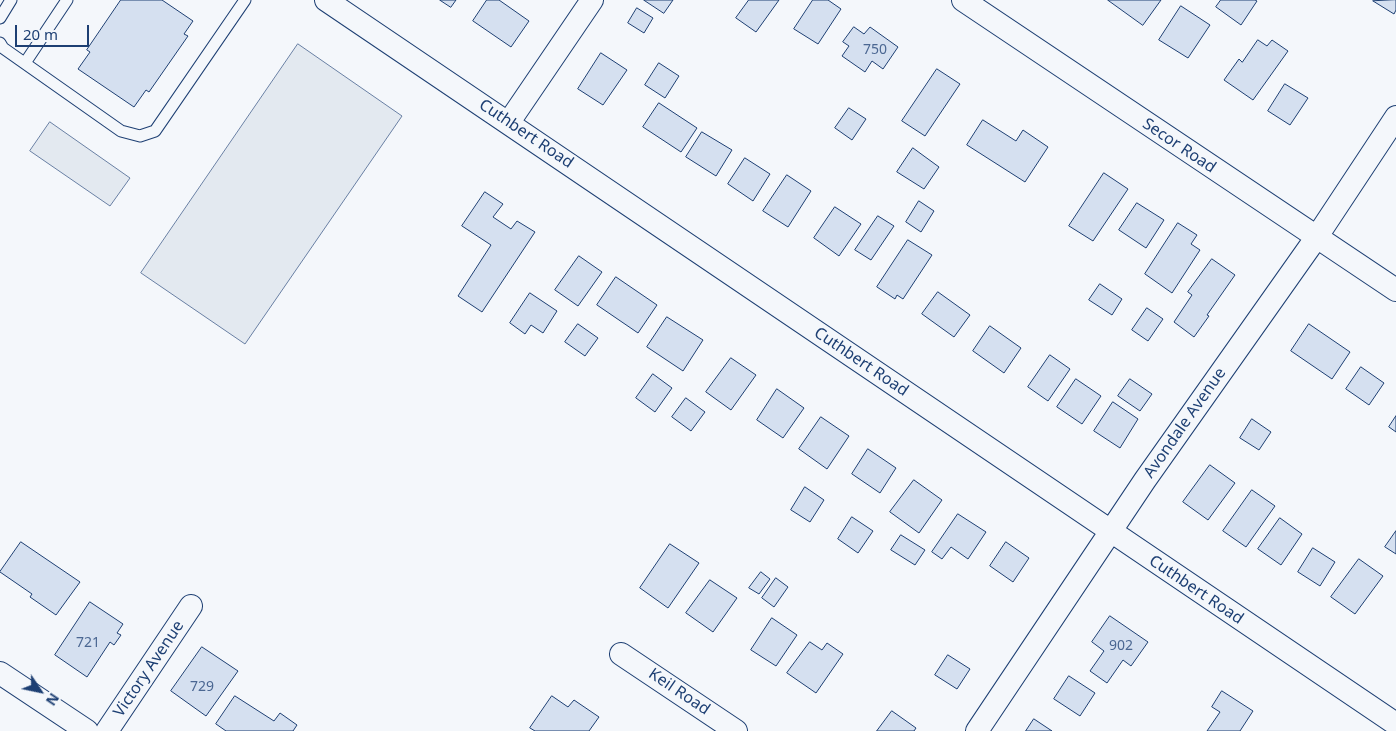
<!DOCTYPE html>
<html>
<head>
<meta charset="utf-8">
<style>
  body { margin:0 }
  #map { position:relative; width:1396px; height:731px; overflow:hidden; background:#f4f7fb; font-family:"Noto Sans",sans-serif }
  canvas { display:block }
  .north { position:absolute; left:15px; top:666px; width:50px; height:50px; -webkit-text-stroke:4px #f4f7fb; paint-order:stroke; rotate:124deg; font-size:14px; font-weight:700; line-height:20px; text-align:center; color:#1d3f73 }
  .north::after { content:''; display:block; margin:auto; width:18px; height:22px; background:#1d3f73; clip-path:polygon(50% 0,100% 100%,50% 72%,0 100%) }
  .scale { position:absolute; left:15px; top:25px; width:74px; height:22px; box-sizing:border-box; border:2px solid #1d3f73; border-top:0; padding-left:6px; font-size:15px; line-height:18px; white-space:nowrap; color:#1d3f73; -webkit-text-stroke:4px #f4f7fb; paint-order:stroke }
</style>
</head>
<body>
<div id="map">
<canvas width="1396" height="731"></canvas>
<div class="north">N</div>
<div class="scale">20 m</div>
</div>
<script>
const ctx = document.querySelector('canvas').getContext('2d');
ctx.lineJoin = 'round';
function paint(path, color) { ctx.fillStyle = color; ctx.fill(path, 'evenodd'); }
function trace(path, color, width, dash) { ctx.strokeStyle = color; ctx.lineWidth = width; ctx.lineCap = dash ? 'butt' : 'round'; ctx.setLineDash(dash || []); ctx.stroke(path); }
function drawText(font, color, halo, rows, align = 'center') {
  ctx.font = font + ' "Noto Sans",sans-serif'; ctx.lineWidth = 4; ctx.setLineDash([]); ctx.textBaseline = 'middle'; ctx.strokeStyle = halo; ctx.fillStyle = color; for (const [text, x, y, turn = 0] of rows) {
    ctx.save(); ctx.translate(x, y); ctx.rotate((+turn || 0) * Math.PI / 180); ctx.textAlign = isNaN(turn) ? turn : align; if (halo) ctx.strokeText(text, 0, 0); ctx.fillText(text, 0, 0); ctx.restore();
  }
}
const green = new Path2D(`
  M298 44 402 116 245 344 141 273Z
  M50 122 130 178 110 206 30 151Z`);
paint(green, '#e3e9f0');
trace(green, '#687fa3', 1);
const building = new Path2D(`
  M121 0H162L193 21 184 34 188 36 149 92 146 90 134 107 78 69 90 52 87 50Z
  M440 0H456L451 7Z
  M487 0H499L529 21 511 47 473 21Z
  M644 0H673L664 13Z
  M749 0H779L756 32 736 18Z
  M813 0H828L841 9 818 44 794 29Z
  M1108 0H1161L1143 25Z
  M1221 0H1255L1257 1 1241 25 1216 7Z
  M1396 0V10L1394 14 1373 1Z
  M1181 6 1210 25 1188 58 1159 40Z
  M637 8 653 18 644 33 628 23Z
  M854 27 864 34 870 27 898 47 883 69 872 61 865 72 842 56 849 46 843 42Z
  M1258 40 1267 46 1272 40 1288 51 1253 100 1224 80 1239 59 1242 62Z
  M601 53 627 70 603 105 578 89Z
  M659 63 679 76 665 98 645 85Z
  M937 69 960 84 925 136 902 121Z
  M1285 84 1308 98 1290 125 1268 111Z
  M659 103 697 128 681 152 643 127Z
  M849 108 866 119 852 140 835 128Z
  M983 120 1016 141 1023 130 1048 147 1025 182 967 145Z
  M702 132 732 150 716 176 686 157Z
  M913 148 939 167 924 189 897 172Z
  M745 158 770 174 753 201 728 184Z
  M1104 173 1128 189 1093 241 1069 226Z
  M787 175 811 191 788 227 763 211Z
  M485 192 503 204 493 217 511 229 517 221 535 232 482 312 458 296 491 245 462 226Z
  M919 201 934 211 921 232 906 222Z
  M1137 203 1164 220 1146 248 1119 230Z
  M835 207 861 224 839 256 814 238Z
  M878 216 894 226 871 260 855 250Z
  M1178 223 1197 235 1191 244 1200 250 1172 293 1145 274Z
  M908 240 932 255 903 299 897 295 895 299 877 287Z
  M579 256 602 272 578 306 555 290Z
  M1212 259 1235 275 1207 315 1209 316 1194 337 1174 322 1192 295 1188 292Z
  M616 277 657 305 638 333 597 305Z
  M1100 284 1122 299 1112 315 1089 300Z
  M938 292 970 315 954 337 922 314Z
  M530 293 557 311 543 333 531 325 525 334 510 323Z
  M1147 308 1163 319 1148 341 1132 330Z
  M667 317 703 340 683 371 647 347Z
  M578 324 598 338 585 356 565 342Z
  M1309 324 1350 352 1332 379 1291 351Z
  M990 326 1021 348 1004 373 973 351Z
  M1050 355 1070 369 1048 401 1028 387Z
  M731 358 756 375 731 410 706 392Z
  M1361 367 1384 383 1369 405 1346 389Z
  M653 374 672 388 655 412 636 398Z
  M1076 379 1101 396 1082 424 1057 407Z
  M1130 379 1152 394 1140 411 1118 396Z
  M777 389 804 408 783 438 757 420Z
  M686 398 705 412 691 431 672 417Z
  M1113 402 1138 419 1120 448 1094 431Z
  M1396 416V432L1389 427Z
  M821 417 849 436 827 469 799 449Z
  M1252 419 1271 432 1259 450 1240 438Z
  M868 449 896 468 880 493 852 474Z
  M1210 465 1235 483 1208 520 1183 502Z
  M914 480 942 500 919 533 890 512Z
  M805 487 824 500 810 522 791 510Z
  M1252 490 1275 506 1246 547 1223 531Z
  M958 514 986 532 968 559 951 547 942 559 932 552Z
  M852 517 873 531 858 553 838 539Z
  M1280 518 1302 534 1281 565 1258 549Z
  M1396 531V554L1385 547Z
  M901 535 925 550 915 565 891 550Z
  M21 542 80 582 56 615 30 597 32 594 0 572Z
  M1006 542 1029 558 1013 582 990 566Z
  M670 544 699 563 668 608 640 588Z
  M1313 548 1335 562 1320 586 1298 572Z
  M1359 559 1383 576 1355 614 1331 597Z
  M761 572 770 579 759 594 749 588Z
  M776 578 788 587 774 607 762 598Z
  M710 580 737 598 713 632 686 613Z
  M90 602 123 624 117 633 121 635 114 645 110 642 87 677 55 655Z
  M1110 616 1148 642 1131 666 1123 660 1107 683 1090 671 1104 651 1092 642Z
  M772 618 797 635 776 666 751 650Z
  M810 642 822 650 827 643 843 654 816 693 787 673Z
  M202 647 238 671 206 716 171 691Z
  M948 655 970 669 957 689 935 675Z
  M1069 676 1095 693 1080 716 1054 699Z
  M1222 691 1253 711 1240 731H1207L1220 712 1212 707Z
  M235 696 274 721 280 713 297 725 293 731H226L216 724Z
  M552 696 568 707 574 700 599 717 589 731H535L530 728Z
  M892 711 916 728 914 731H877Z
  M1034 719 1052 731H1026Z`);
paint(building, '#d5e0f0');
trace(building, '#1d3f73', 1);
const lane = new Path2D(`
  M0 18 11 0
  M0 43 3 48 121 131 140 136 155 131 245 0
  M25 63 67 0`);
const street = new Path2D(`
  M326 0C684 240 1039 484 1396 724
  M963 0 1396 290
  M509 122 592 0
  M621 654 736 731
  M0 673 87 731
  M107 731 191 606
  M977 731 1145 480 1316 238 1396 117`);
trace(lane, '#1d3f73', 13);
trace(street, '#1d3f73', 24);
trace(lane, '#f4f7fb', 11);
trace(street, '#f4f7fb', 22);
drawText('14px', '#4b6792', null, [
  ["750",875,50],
  ["721",88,643],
  ["902",1121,646],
  ["729",202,687]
]);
drawText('16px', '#1d3f73', '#f4f7fb', [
  ["Cuthbert Road",526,134,34],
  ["Secor Road",1179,146,34],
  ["Cuthbert Road",861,362,34],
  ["Avondale Avenue",1185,423,-55],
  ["Cuthbert Road",1196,590,34],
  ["Victory Avenue",149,669,-56],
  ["Keil Road",679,692,34]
]);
</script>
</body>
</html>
